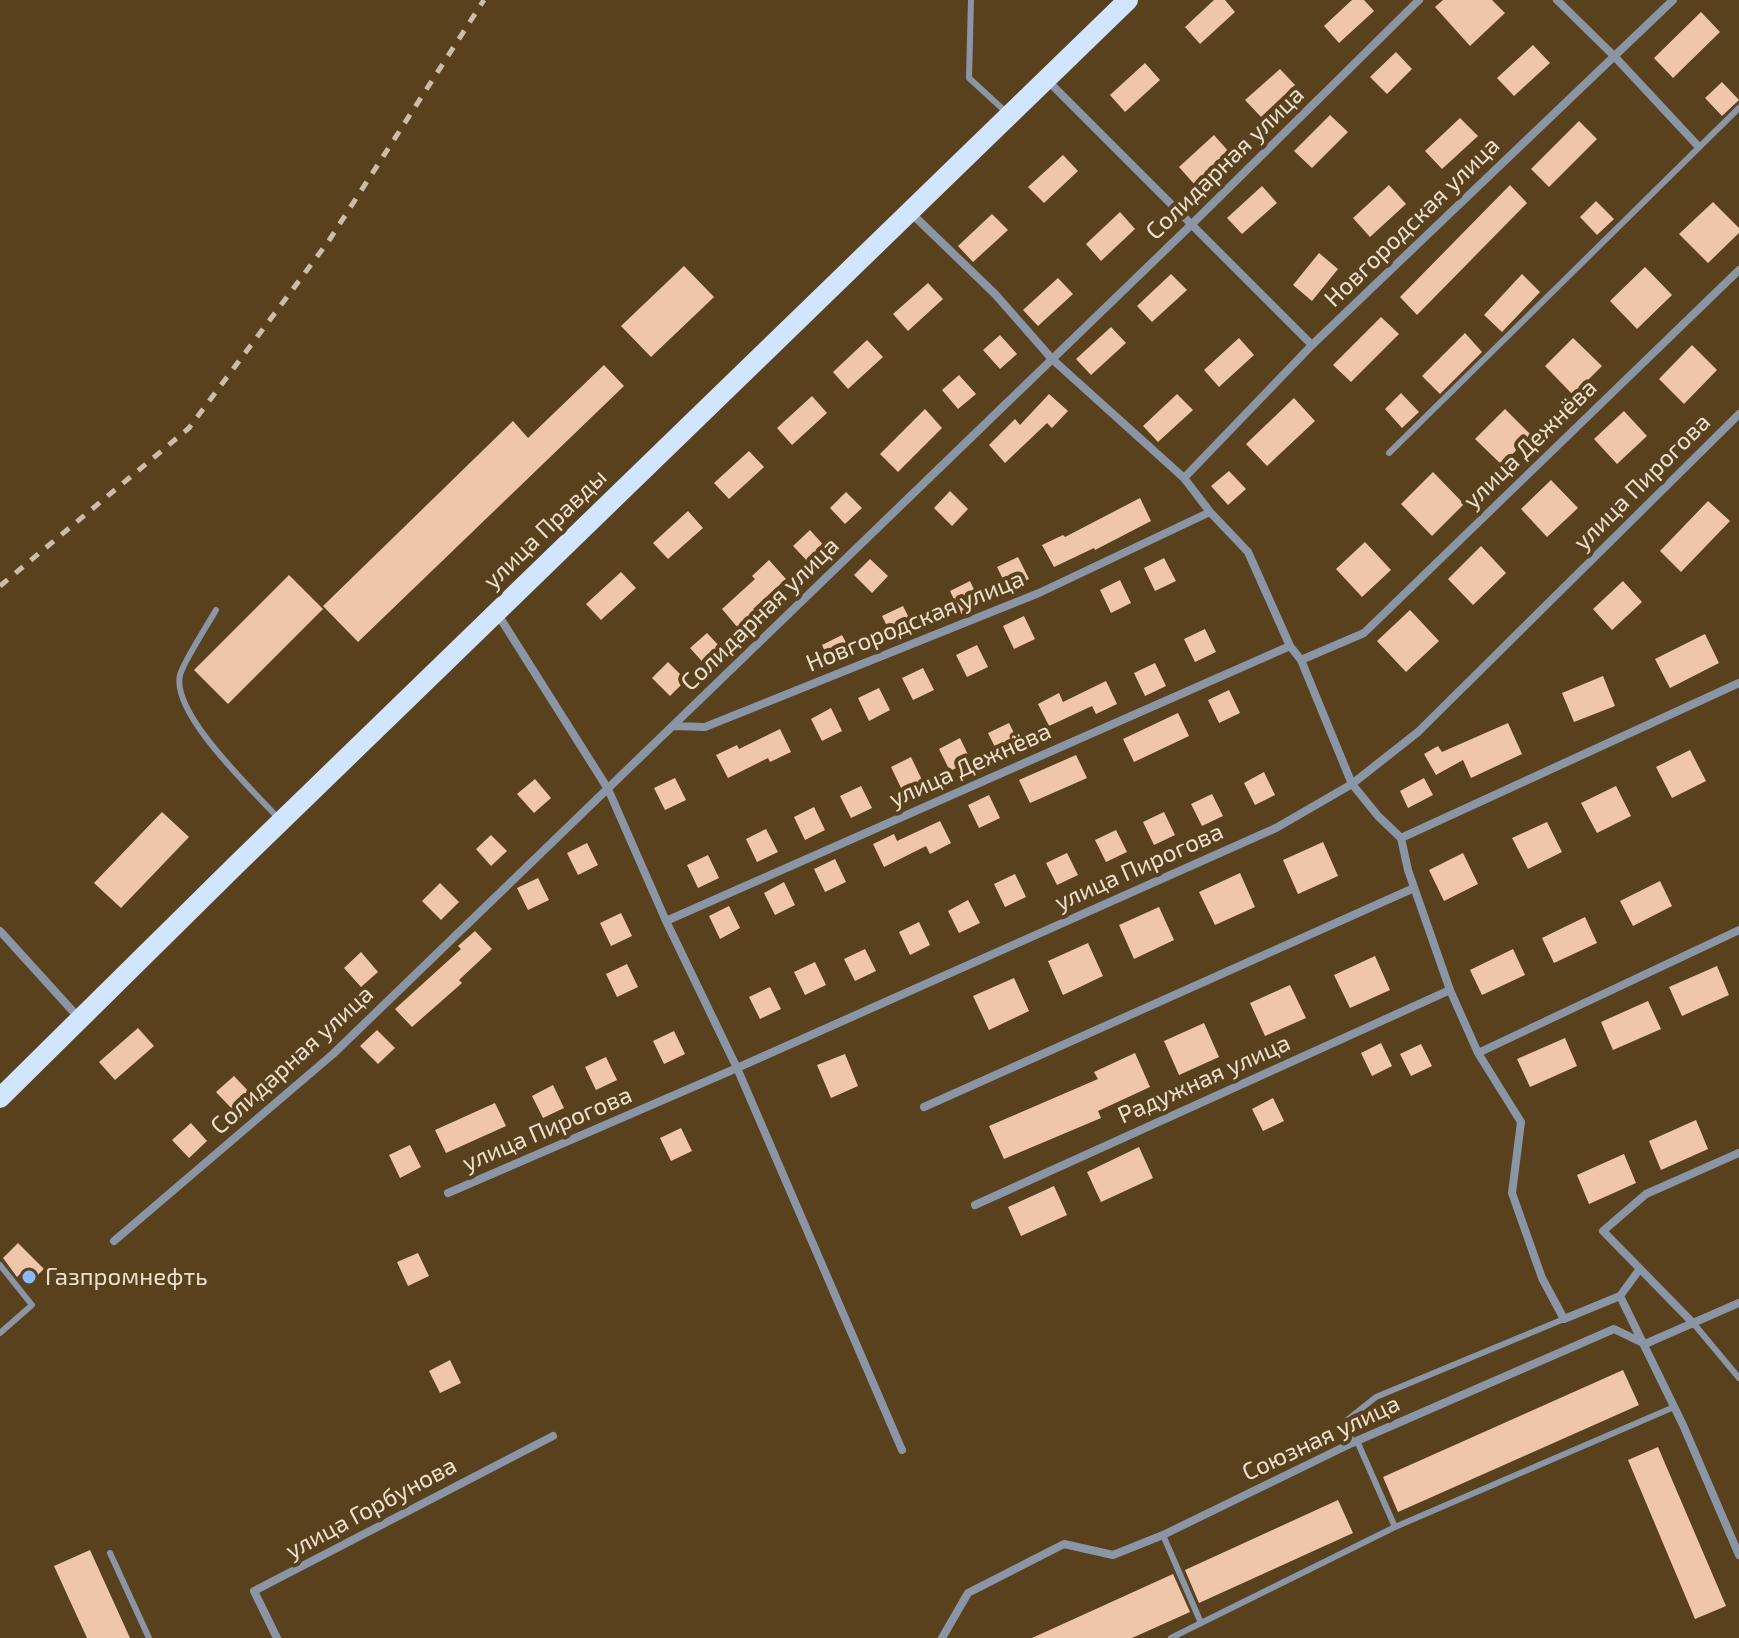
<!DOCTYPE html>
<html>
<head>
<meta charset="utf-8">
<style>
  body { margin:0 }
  canvas { display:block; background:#59411e }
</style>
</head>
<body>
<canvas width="1739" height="1638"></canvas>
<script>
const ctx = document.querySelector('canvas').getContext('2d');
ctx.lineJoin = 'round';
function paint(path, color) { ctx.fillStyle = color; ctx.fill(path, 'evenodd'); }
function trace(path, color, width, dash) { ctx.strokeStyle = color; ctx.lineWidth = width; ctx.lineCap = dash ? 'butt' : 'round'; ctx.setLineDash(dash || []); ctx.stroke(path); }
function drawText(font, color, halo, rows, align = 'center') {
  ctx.font = font + ' "Exo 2",sans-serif'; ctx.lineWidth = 8; ctx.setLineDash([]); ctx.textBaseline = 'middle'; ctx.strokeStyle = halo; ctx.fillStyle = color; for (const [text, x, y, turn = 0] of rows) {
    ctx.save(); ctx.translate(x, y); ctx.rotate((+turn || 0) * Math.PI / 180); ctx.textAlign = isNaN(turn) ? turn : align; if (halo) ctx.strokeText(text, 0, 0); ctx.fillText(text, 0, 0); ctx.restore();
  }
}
paint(new Path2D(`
  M1214 0H1225L1235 12 1200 44 1185 27Z
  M1352 0H1364L1374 11 1339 43 1324 26Z
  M1443 0H1492L1505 13 1470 46 1435 7Z
  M1701 12 1720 32 1673 78 1654 58Z
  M1533 45 1550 63 1514 96 1497 78Z
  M1396 52 1412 69 1387 94 1370 77Z
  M1145 63 1160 80 1125 112 1110 95Z
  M1280 69 1295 85 1261 117 1245 100Z
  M1722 82 1739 100 1722 116 1705 98Z
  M1330 115 1348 132 1312 168 1294 151Z
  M1460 118 1478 136 1442 169 1425 151Z
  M1579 121 1597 139 1549 187 1531 169Z
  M1214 135 1229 152 1194 184 1179 167Z
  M1063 155 1078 171 1044 203 1028 187Z
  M1389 185 1406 204 1370 237 1353 218Z
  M1510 185 1527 203 1417 315 1400 297Z
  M1262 186 1277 203 1242 234 1227 218Z
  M1596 201 1614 219 1597 235 1580 217Z
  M1713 202 1739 228V233L1708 263 1679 234Z
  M1120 212 1135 229 1101 261 1086 244Z
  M992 214 1008 230 973 262 958 246Z
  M1319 253 1338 269 1312 301 1293 285Z
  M684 266 714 297 651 357 621 326Z
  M1645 267 1672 295 1637 329 1610 301Z
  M1171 274 1187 290 1152 322 1137 306Z
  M1522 274 1540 292 1502 332 1484 315Z
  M1058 278 1073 294 1038 326 1023 310Z
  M928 283 943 299 908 331 893 314Z
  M1381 317 1399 334 1351 382 1333 365Z
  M1111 327 1126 343 1091 375 1076 359Z
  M1465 333 1482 352 1440 394 1422 376Z
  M1000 335 1017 354 1000 369 983 350Z
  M1239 338 1254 355 1219 387 1204 370Z
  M1573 338 1602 366 1573 395 1545 366Z
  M867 340 883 357 848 389 833 372Z
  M1692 345 1717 370 1684 404 1659 379Z
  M604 365 624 386 358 642 323 606 513 421 528 438Z
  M959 375 976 394 958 409 942 390Z
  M1401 393 1419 412 1402 428 1385 409Z
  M1049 394 1068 411 1052 428 1047 423 1005 463 989 445 1015 419 1020 425Z
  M1177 394 1193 410 1158 442 1143 426Z
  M812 396 827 413 792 445 777 428Z
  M1294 398 1315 421 1267 466 1246 444Z
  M925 409 942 428 898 472 880 454Z
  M1505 409 1531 435 1502 465 1475 439Z
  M1624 411 1647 436 1617 464 1594 439Z
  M749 451 764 467 729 499 714 483Z
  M1229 471 1246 489 1228 505 1211 486Z
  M1433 472 1464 504 1432 536 1401 504Z
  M1551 480 1578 508 1547 537 1521 509Z
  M950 491 968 509 952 526 934 508Z
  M846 492 862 508 845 524 830 508Z
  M1140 498 1151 521 1095 550 1094 548 1054 567 1042 545 1063 535 1065 537Z
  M1708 501 1730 521 1681 572 1660 551Z
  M688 511 703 528 668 559 653 543Z
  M810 530 827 549 810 564 793 546Z
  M1365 542 1391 570 1362 597 1336 569Z
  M1481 546 1506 573 1473 605 1448 579Z
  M1018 557 1029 579 1008 589 997 567Z
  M1164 558 1176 581 1155 591 1144 568Z
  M870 559 888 576 872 593 854 575Z
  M769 560 786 579 753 609 756 612 738 628 722 609 755 579 752 576Z
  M621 572 636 588 601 620 586 604Z
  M289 575 323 609 228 704 194 670Z
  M1120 580 1131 603 1111 613 1100 590Z
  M970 581 981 604 961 614 950 591Z
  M1623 581 1642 602 1612 630 1593 609Z
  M903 606 914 628 893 638 882 616Z
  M1410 610 1439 641 1406 672 1377 641Z
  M1024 616 1035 639 1014 649 1003 626Z
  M1205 629 1216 652 1195 662 1184 639Z
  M707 633 724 651 707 667 690 648Z
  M1705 634 1719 663 1670 688 1655 659Z
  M842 635 850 650 829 660 822 645Z
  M977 645 988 667 967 677 956 655Z
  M668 662 686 680 670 696 652 678Z
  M1155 663 1166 686 1145 696 1134 673Z
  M923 668 934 690 913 700 902 678Z
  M1603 676 1615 706 1574 722 1562 693Z
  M1106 681 1117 704 1096 714 1092 706 1049 726 1038 704 1059 693 1063 702Z
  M879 688 890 710 869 721 858 698Z
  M1229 690 1240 713 1219 723 1208 700Z
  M831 708 842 731 822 741 811 719Z
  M1178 713 1189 736 1134 762 1123 739Z
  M1009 723 1020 745 999 755 988 733Z
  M1508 723 1522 754 1471 778 1463 760 1436 775 1424 754 1438 746 1442 752Z
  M780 729 791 752 770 762 768 758 728 778 716 755 737 745 739 749Z
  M960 738 971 761 950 771 939 749Z
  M1690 750 1706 781 1672 798 1656 767Z
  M1076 755 1087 778 1030 803 1019 780Z
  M911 757 922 780 902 790 891 767Z
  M1264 772 1275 795 1255 805 1244 783Z
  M675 778 686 800 665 810 654 788Z
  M1424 778 1433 795 1408 808 1400 791Z
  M535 779 551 798 534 813 517 794Z
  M861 786 872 808 851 818 840 796Z
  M1616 786 1631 816 1597 833 1581 803Z
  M1212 794 1223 816 1202 826 1191 804Z
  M989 795 1000 818 979 828 968 805Z
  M814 807 825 830 805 840 794 817Z
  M162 812 189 837 121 908 94 883Z
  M1164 812 1175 835 1154 845 1143 822Z
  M940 821 951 843 930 854 926 846 884 867 873 844 894 834 897 841Z
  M1547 822 1562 852 1528 869 1512 838Z
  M766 829 778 852 757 862 746 839Z
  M1116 830 1127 852 1106 862 1095 840Z
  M491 835 507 851 491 866 476 849Z
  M1323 842 1338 876 1298 894 1283 860Z
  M587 843 598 865 578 875 567 853Z
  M1067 853 1078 875 1057 885 1046 863Z
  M1463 853 1478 884 1444 901 1429 870Z
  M708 855 719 878 698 888 687 865Z
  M835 859 846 882 825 892 814 869Z
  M1240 873 1255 907 1215 925 1199 892Z
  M1015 874 1026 897 1005 907 994 884Z
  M538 878 549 900 528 910 517 888Z
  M1660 881 1672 906 1633 926 1620 901Z
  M784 882 795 905 775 915 764 893Z
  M440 883 459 902 441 920 422 901Z
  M968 900 980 923 959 933 948 911Z
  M729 906 740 928 720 939 709 916Z
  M1159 907 1174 940 1134 959 1119 925Z
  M621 913 632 936 611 946 600 923Z
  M1585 917 1597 943 1554 963 1542 938Z
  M919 922 930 945 910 955 899 932Z
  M475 931 492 949 459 980 462 983 412 1027 395 1009 461 949 458 946Z
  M1088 943 1103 976 1063 995 1048 961Z
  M865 949 876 971 855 981 844 959Z
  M1513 949 1525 975 1482 995 1470 970Z
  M361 952 378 972 361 987 344 968Z
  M1375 956 1390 990 1350 1008 1334 975Z
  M815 962 826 985 805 995 794 972Z
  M627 964 638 987 617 997 606 974Z
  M1717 966 1729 995 1682 1016 1669 987Z
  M1014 978 1029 1011 989 1030 973 996Z
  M1290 985 1306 1018 1265 1036 1250 1003Z
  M770 987 781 1009 760 1019 749 997Z
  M1648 1001 1661 1029 1613 1050 1601 1022Z
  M1204 1023 1219 1057 1179 1075 1164 1041Z
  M138 1028 154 1046 115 1080 99 1062Z
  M377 1030 395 1048 378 1064 360 1046Z
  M674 1031 685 1054 664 1064 653 1041Z
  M1565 1038 1577 1066 1530 1087 1517 1059Z
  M1381 1043 1392 1066 1372 1076 1361 1053Z
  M1421 1044 1432 1066 1411 1076 1400 1054Z
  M1135 1053 1150 1087 1098 1111 1101 1118 1004 1159 989 1126 1098 1079 1094 1072Z
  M845 1054 858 1086 831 1098 817 1065Z
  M606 1057 617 1080 596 1090 585 1067Z
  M234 1076 251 1094 233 1110 216 1092Z
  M553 1085 564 1108 543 1118 532 1096Z
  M1273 1098 1284 1121 1263 1131 1252 1109Z
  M495 1103 506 1126 446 1153 435 1130Z
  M1696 1120 1708 1149 1661 1170 1649 1141Z
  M191 1123 207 1141 189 1158 172 1140Z
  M681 1128 692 1151 671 1161 660 1138Z
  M410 1145 421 1167 400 1178 389 1155Z
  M1139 1147 1153 1178 1101 1202 1087 1172Z
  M1624 1154 1636 1183 1589 1204 1577 1175Z
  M1054 1186 1067 1215 1021 1236 1008 1207Z
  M18 1243 44 1269 29 1283 20 1274 17 1277 3 1258Z
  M418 1253 429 1276 408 1286 397 1262Z
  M450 1360 461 1383 440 1393 429 1371Z
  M1623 1370 1639 1405 1398 1512 1383 1477Z
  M1658 1447 1726 1606 1695 1619 1628 1460Z
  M1338 1500 1353 1533 1199 1603 1185 1570Z
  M90 1550 130 1638H87L54 1566Z
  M1173 1574 1190 1612 1132 1638H1032Z`), '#f0c6ab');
trace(new Path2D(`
  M971 0 969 78 1006 112
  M1389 453 1739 108
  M216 610C208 624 183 663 180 675 171 714 253 790 279 819
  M0 1265 32 1305 0 1333
  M1694 1324 1739 1378
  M1352 1443 1347 1420 1376 1397 1564 1319
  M1395 1527 1674 1407
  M1163 1535 1201 1623 1171 1638
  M110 1553 149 1638
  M1201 1623 1395 1527 1357 1441`), '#8a96a6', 6);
trace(new Path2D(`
  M1557 0 1615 57 1698 146
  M1047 80 1312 345
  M910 212 995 294 1052 359 1184 478 1210 512 1248 552 1290 646 1301 660 1352 784 1378 816 1401 838 1408 870 1450 990 1478 1053 1521 1122 1512 1193 1542 1278 1564 1319 1620 1296
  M1184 478 1312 345 1673 0
  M497 613 608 789 666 921 737 1068 902 1450
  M1301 660 1364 633 1739 270
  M673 726 705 727 1039 593 1210 512
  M1401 838 1739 683
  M666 921 1290 646
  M0 931 79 1018
  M1478 1053 1739 930
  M924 1107 1414 888
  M448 1193 737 1068 1276 828 1352 784 1418 732 1739 414
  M975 1205 1450 990
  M114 1241 333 1054 1191 225 1419 0
  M1639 1270 1620 1296 1683 1425 1739 1555
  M1694 1324 1603 1231 1646 1194 1739 1153
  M277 1638 254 1591 553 1436
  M942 1638 968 1593 1064 1544 1113 1555 1163 1535 1352 1443 1614 1329 1645 1344 1739 1303`), '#8a96a6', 8);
trace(new Path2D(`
  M0 1098 238 863 1128 0`), '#d1e5fe', 20);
trace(new Path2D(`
  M0 586 189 428 328 242 484 0`), '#cdbda7', 5, [10, 10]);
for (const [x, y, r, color] of [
  [29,1277,8,"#88bbfc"]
]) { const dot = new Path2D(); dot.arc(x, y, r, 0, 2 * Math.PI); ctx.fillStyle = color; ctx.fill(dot); trace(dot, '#59411e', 3); }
drawText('24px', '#eee0cd', '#59411e', [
  ["Солидарная улица",1225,163,-44],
  ["Новгородская улица",1412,222,-44],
  ["улица Дежнёва",1530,444,-44],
  ["улица Пирогова",1642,482,-45],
  ["улица Правды",545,529,-44],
  ["Солидарная улица",760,614,-44],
  ["Новгородская улица",915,621,-22],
  ["улица Дежнёва",970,765,-24],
  ["улица Пирогова",1139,867,-24],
  ["Солидарная улица",292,1060,-42],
  ["Радужная улица",1204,1079,-24],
  ["улица Пирогова",547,1129,-23],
  ["Союзная улица",1321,1438,-25],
  ["улица Горбунова",371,1508,-28]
]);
drawText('24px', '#eee0cd', '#59411e', [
  ["Газпромнефть",45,1277]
], 'left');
</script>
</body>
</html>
